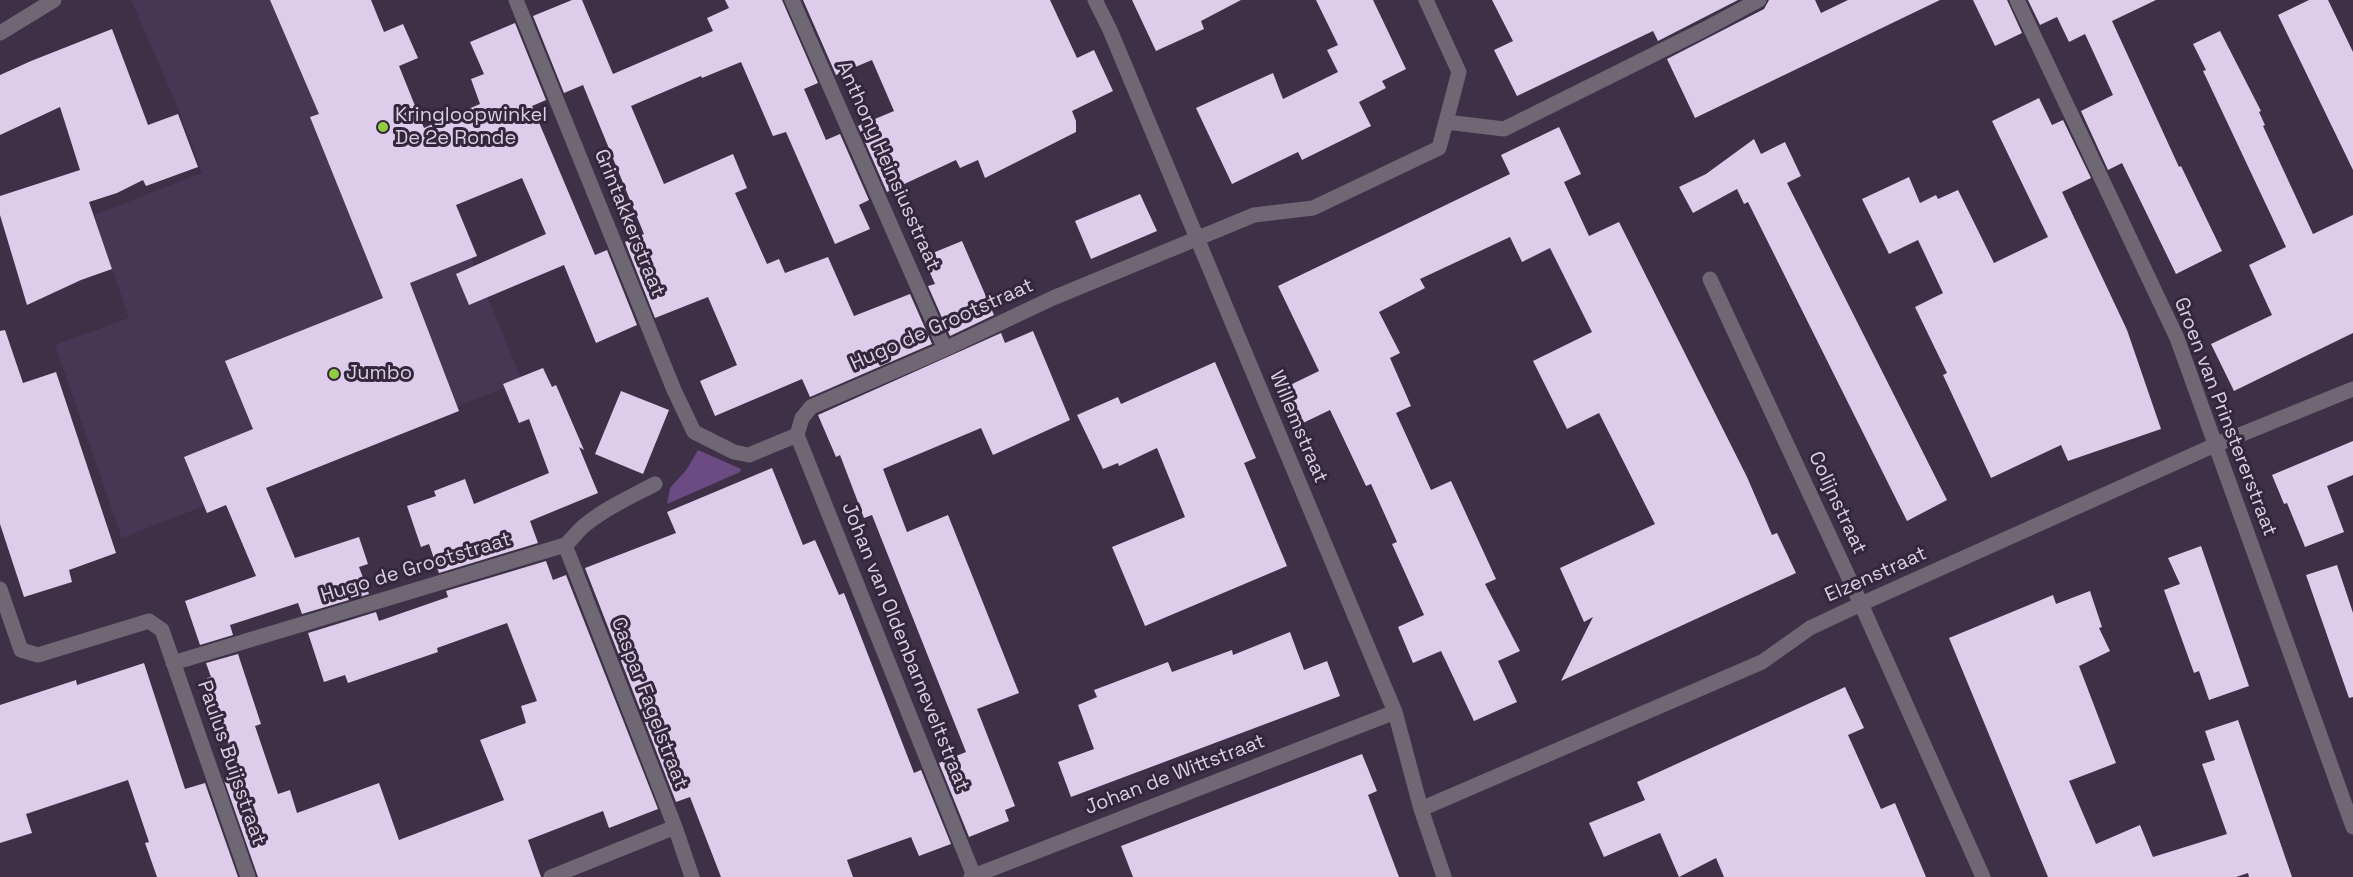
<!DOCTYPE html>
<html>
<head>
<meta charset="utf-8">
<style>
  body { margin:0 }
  canvas { display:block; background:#3d3047 }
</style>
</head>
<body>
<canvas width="2353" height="877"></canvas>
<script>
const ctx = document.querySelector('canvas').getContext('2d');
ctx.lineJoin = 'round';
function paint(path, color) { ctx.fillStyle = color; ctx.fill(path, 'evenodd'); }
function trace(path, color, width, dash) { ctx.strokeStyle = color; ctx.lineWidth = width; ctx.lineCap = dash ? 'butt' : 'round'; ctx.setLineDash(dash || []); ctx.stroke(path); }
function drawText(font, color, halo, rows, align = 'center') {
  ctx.font = font + ' "Space Grotesk",sans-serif'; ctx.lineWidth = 6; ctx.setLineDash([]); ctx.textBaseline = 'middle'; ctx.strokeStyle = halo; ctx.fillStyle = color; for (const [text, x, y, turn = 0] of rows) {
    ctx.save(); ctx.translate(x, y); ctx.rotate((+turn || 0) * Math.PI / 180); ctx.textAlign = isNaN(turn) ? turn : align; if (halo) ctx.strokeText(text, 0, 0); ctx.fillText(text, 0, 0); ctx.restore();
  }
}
paint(new Path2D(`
  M131 0H366L522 381 122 538 55 345 129 318 94 215 202 173 177 105Z`), '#483754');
paint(new Path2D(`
  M698 450 741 469 740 472 667 504 670 488 687 469Z`), '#6b4b82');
paint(new Path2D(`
  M270 0H371L384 32 403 24 418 58 399 66 424 128 480 104 471 79 484 74 470 42 515 23 546 100 532 106 595 255 607 250 637 325 596 343 564 265 469 305 456 274 546 234 522 178 456 205 477 256 410 283 459 411 266 488 295 558 359 537 368 564 359 567 369 594 302 614 298 603 230 625 233 635 200 645 185 601 256 576 226 505 207 513 184 457 253 429 225 361 383 298 310 117 319 114Z
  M572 0H582L613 74 713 31 707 18 729 8 725 0H782L818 83 804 89 826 140 840 134 869 200 859 205 870 229 835 244 786 132 773 136 741 62 702 78 701 76 631 106 664 184 733 154 747 188 735 193 767 264 779 259 785 273 828 257 854 316 910 294 932 344 810 397 802 379 715 416 700 381 737 365 708 297 655 318 625 242 644 234 583 85 564 93 533 16Z
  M803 0H1050L1077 58 1094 50 1113 91 1072 111 1076 121V132L985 178 978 160 960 168 956 160 887 192 858 126 894 111 872 60 836 75Z
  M1132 0H1241L1201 21 1204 29 1156 51Z
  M1316 0H1373L1406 69 1382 81 1386 88 1359 102 1371 126 1302 160 1298 152 1232 184 1196 108 1273 73 1283 99 1338 72 1327 50 1338 45Z
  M1492 0H1738L1658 41 1653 31 1517 96 1494 50 1513 41Z
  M1769 0H1815L1821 13 1848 0H1940L1695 118 1667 59 1764 9Z
  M1973 0H2007L2022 33 1995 46Z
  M2028 0H2156L2112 21 2179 167 2181 166 2222 251 2176 274 2122 163 2108 170 2081 111 2113 95 2085 34 2069 42 2057 17 2040 25Z
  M2309 0H2328L2353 52V170L2278 15Z
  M112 29 148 125 178 114 198 167 146 186 143 180 117 193 89 202 112 269 81 280 27 305 0 215V196L80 170 60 107 0 135V75L31 61Z
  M2220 31 2261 111 2259 112 2265 125 2263 126 2313 234 2353 215V333L2234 391 2211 344 2272 315 2249 265 2286 247 2203 71 2206 70 2193 44Z
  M2039 98 2052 125 2063 120 2091 178 2062 192 2127 330 2161 429 2068 461 2061 445 1991 478 1943 375 1947 373 1915 307 1943 293 1918 240 1889 254 1862 199 1909 177 1920 203 1936 195 1938 199 1958 190 1994 263 2048 237 1992 121Z
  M1559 127 1581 174 1564 182 1589 236 1619 222 1747 477 1772 535 1777 533 1796 573 1561 681 1593 617 1584 622 1560 568 1655 524 1599 413 1567 429 1533 361 1592 332 1550 248 1522 262 1510 237 1420 279 1425 288 1379 312 1400 353 1390 358 1411 406 1396 413 1431 490 1451 481 1496 579 1485 584 1520 651 1498 661 1517 702 1474 721 1441 651 1413 663 1398 627 1424 615 1392 544 1397 542 1371 484 1366 486 1330 410 1303 423 1286 387 1319 371 1278 286 1510 174 1501 155Z
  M1754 139 1761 154 1785 142 1801 176 1787 183 1947 500 1907 521 1748 202 1744 204 1737 189 1693 213 1679 187 1706 174Z
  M1140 194 1157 231 1091 259 1075 221Z
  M962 241 994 315 950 336 928 286 935 284 923 257Z
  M5 330 23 383 56 372 116 553 69 570 72 582 24 597 0 524V331Z
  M1033 331 1070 420 993 455 981 428 883 469 907 532 948 515 1019 693 977 709 1015 806 1005 810 1009 821 969 837 939 763 966 752 872 515 864 518 840 455 836 457 818 415 1001 333 1005 343Z
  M1215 362 1256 458 1244 463 1287 566 1145 626 1112 547 1185 517 1157 448 1119 466 1118 463 1103 469 1077 415 1118 397 1121 404Z
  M543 368 552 387 556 385 584 450 579 447 598 493 530 521 538 543 439 573 429 544 421 547 407 506 436 496 434 491 465 479 474 504 549 473 529 419 519 423 503 384Z
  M621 391 669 410 643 474 595 454Z
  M2353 441V475L2327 486 2344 532 2305 547 2287 503 2284 504 2272 475Z
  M772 468 803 545 815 540 839 595 844 593 914 773 921 770 951 844 919 856 911 837 847 860 853 877H721L690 797 676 802 585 568 676 533 667 512Z
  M2201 546 2249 686 2209 700 2199 671 2194 673 2164 590 2180 584 2168 558Z
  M546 561 553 580 566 575 658 809 609 828 603 811 528 840 541 877H258L223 777 238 772 207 678 211 677 206 663 238 654 261 724 255 726 278 794 290 790 297 813 379 783 399 840 504 800 480 740 526 723 521 706 537 701 507 623 437 648 438 652 348 683 345 675 324 682 308 633 376 612 379 621 448 597 446 591Z
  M2337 565 2353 613V697L2349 698 2306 575Z
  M2090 591 2102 627 2099 628 2110 651 2079 666 2116 763 2069 781 2096 844 2140 825 2153 857 2227 834 2202 764 2215 760 2205 731 2238 720 2292 877H2249L2248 873 2236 877H2048L1949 638 2053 595 2056 604Z
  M1290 632 1304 670 1327 661 1340 696 1071 797 1058 762 1094 749 1078 705 1097 697 1094 690 1168 662 1172 672 1232 650 1233 655Z
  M144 663 185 789 205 783 238 877H157L145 843 149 842 128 780 26 814 32 833 0 843V705L76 680 77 685Z
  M1845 687 1864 728 1848 735 1881 809 1895 803 1926 877H1724L1716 858 1679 877 1660 833 1604 857 1589 823 1645 800 1637 782Z
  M1362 754 1377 791 1368 795 1399 877H1133L1121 846Z`), '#ddccea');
trace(new Path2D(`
  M516 0 674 390 694 432 734 452 749 455 797 435 802 418 811 407 945 349 1053 298 1254 215 1313 208 1439 148 1459 72 1426 0
  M792 0 945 349
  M1095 0 1110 30 1395 712 1421 809 1444 877
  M2017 0 2177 338 2353 827
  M0 33 54 0
  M1446 122 1504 129 1705 29 1759 0
  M1710 279 1861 604 1983 877
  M797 435 974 876
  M565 545 675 827 692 877
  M0 589 21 650 38 655 149 621 162 630 248 877
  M173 663 565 545C573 539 577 531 585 525 606 508 630 497 655 484
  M1421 809 1762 662 1810 628 1861 604 2215 445 2353 389
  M551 877 675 827
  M971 877 1395 712`), '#6f6874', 15);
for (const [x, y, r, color] of [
  [383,127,6,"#90cd40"],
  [334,374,6,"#90cd40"]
]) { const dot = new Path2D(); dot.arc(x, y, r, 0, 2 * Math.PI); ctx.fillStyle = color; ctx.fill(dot); trace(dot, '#33263d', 2); }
drawText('20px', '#d9d1e0', '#33263d', [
  ["Kringloopwinkel",395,116],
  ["De 2e Ronde",395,139],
  ["Jumbo",346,374]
], 'left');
drawText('20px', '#d9d1e0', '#33263d', [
  ["Anthony Heinsiusstraat",888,166,66],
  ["Grintakkerstraat",629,223,68],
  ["Hugo de Grootstraat",942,325,-24],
  ["Groen van Prinstererstraat",2225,417,69],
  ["Willemstraat",1298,427,67],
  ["Colijnstraat",1837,503,65],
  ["Hugo de Grootstraat",416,568,-17],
  ["Elzenstraat",1876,575,-24],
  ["Johan van Oldenbarneveltstraat",905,647,68],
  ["Caspar Fagelstraat",649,703,69],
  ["Paulus Buijsstraat",231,763,71],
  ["Johan de Wittstraat",1175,775,-21]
]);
</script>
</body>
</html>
